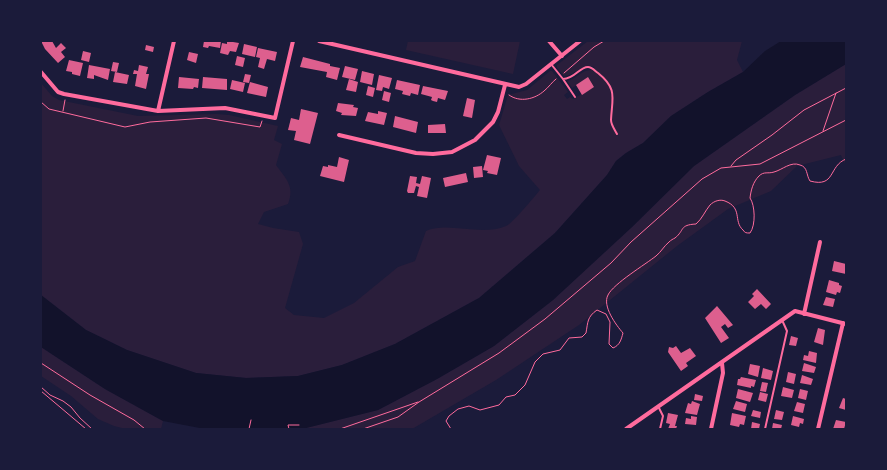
<!DOCTYPE html>
<html>
<head>
<meta charset="utf-8">
<style>
  body { margin:0 }
  #map { position:relative; width:887px; height:470px; overflow:hidden; background:#1b1b3a; font-family:Cabin,sans-serif }
  canvas { display:block }
  .frame { position:absolute; inset:0; border:42px solid #1b1b3a; pointer-events:none }
</style>
</head>
<body>
<div id="map">
<canvas width="887" height="470"></canvas>
<div class="frame"></div>
</div>
<script>
const ctx = document.querySelector('canvas').getContext('2d');
ctx.lineJoin = 'round';
function paint(path, color) { ctx.fillStyle = color; ctx.fill(path, 'evenodd'); }
function trace(path, color, width, dash) { ctx.strokeStyle = color; ctx.lineWidth = width; ctx.lineCap = dash ? 'butt' : 'round'; ctx.setLineDash(dash || []); ctx.stroke(path); }
paint(new Path2D(`
  M408 41H520L513 74 406 50Z
  M588 41H742L737 60 743 72 708 92 671 116 643 143 626 153 616 161 607 175 555 233 479 298 395 344 342 365 298 376 246 378 196 373 127 350 86 330 41 295V83L52 96 59 100 138 116 216 114 229 115 278 126 274 140 282 144 276 165C286 179 295 186 288 204L264 212 258 224 273 228 299 232 303 244 285 308 294 315 324 318 354 303 398 267 415 261 426 231C449 221 480 237 506 226 513 223 534 197 540 190L519 166 499 125 508 95 527 90 550 71H552L568 92 564 95 567 99 570 97 573 99 594 87 588 78 572 88 567 81C577 79 582 69 592 70L595 67C582 63 576 75 564 76L557 68V65Z
  M846 64V166L841 155 797 166 771 191 728 209 677 246 579 325 496 380 412 429H302L378 410 437 379 494 346 553 300 632 227 694 166 795 95Z
  M41 347 105 389 163 421 161 429H126L114 426 98 419 71 396 41 376Z`), '#2a1e3b');
paint(new Path2D(`
  M781 41H846V64L795 95 694 166 632 227 553 300 494 346 437 379 378 410 302 429H205L163 421 105 389 41 347V295L86 330 127 350 196 373 246 378 298 376 342 365 395 344 479 298 555 233 607 175 616 161 626 153 643 143 671 116 708 92 743 72 765 51Z`), '#12122b');
paint(new Path2D(`
  M41 41H52L56 48 61 43 66 48 61 52 65 57 58 63 45 49Z
  M204 41H221L220 48 209 46 208 48 203 47Z
  M227 41 239 43 236 52 230 51 228 55 220 53 222 43 227 44Z
  M244 44 257 47 255 57 242 54Z
  M146 45 154 47 153 52 145 50Z
  M258 48 277 52 275 61 267 59 264 69 258 67 260 58 256 57Z
  M83 51 91 53 89 62 81 60Z
  M189 52 198 54 196 63 187 60Z
  M237 56 245 58 243 67 235 65Z
  M303 57 330 64V66L340 68 337 80 326 77 327 72 300 67Z
  M69 60 83 63 80 76 72 74V72L66 71Z
  M113 62 119 63 117 72 111 71Z
  M89 65 110 69 108 80 94 75V79L87 78Z
  M139 65 148 67 146 74H149L146 89 135 86 137 74H133L134 70 138 71Z
  M345 66 358 69 355 80 342 77Z
  M362 71 374 74 372 85 360 82Z
  M115 72 129 75 127 84 113 82Z
  M245 74 251 75 249 83 243 82Z
  M379 75 392 78 389 89 383 87 382 91 376 90Z
  M179 77 199 79 198 88 194 87 193 89 178 88Z
  M203 77 227 79V90L202 88Z
  M588 77 594 87 582 95 576 85Z
  M349 79 358 82 356 92 346 90Z
  M232 80 245 83 243 92 230 89Z
  M397 80 420 85 418 95 411 93 410 96 402 94 403 91 395 89Z
  M250 82 268 87 266 97 247 93Z
  M368 86 375 88 373 97 366 95Z
  M423 86 448 91 445 100 438 98 437 102 433 101 431 100 432 97 421 94Z
  M384 91 391 93 389 102 382 100Z
  M467 98 475 100 472 118 463 116Z
  M338 103 354 105 353 107 358 108 356 116 341 115 342 113 336 111Z
  M301 109 318 113 310 144 294 140 296 131 288 130 291 118 299 120Z
  M378 111 387 113 384 125 365 121 368 112 378 114Z
  M395 116 418 122 416 133 393 127Z
  M445 124 446 133H428V125Z
  M487 155 501 158 497 175 487 173 488 171 483 170Z
  M339 157 349 160 344 182 320 176 323 166 328 167V165L337 167Z
  M482 166 483 177 474 178 473 167Z
  M466 173 468 182 445 187 443 178Z
  M410 176 417 177 416 183 420 184 422 176 431 178 427 198 417 196 419 187 416 186 414 193H408L407 191Z
  M834 261 846 264V274L832 271Z
  M829 280 839 283V285L842 286 840 293 837 292 836 295 826 292Z
  M757 289 771 304 766 309 761 304 755 309 748 302 754 296 752 294Z
  M826 297 835 299 833 307 823 305Z
  M717 306 733 325 728 328 725 324 721 327 729 338 721 343 705 318Z
  M818 328 825 330 823 345 814 342Z
  M791 336 798 338 796 346 789 345Z
  M676 346 681 353 690 348 696 356 686 363 688 366 681 371 668 352 669 347 673 348Z
  M809 351 817 353 816 363 803 360 804 355 808 356Z
  M804 363 816 367 814 373 802 371Z
  M750 364 760 366 758 377 748 374Z
  M763 368 773 371 771 380 761 378Z
  M788 372 796 374 794 384 786 382Z
  M802 375 813 379 811 385 800 383Z
  M741 377 756 380 754 387 751 386V388L737 385 738 379H740Z
  M762 382 768 383 766 392 760 391Z
  M783 387 794 390 792 398 781 396Z
  M738 389 753 393 750 402 736 398Z
  M800 389 808 391 806 400 798 398Z
  M760 392 768 394 766 402 758 400Z
  M695 394 703 396 702 401 694 400Z
  M843 398 846 399V410L839 408Z
  M692 401 700 404 697 415 685 413 688 403 691 404Z
  M736 401 747 404 745 412 733 409Z
  M797 402 805 404 803 413 794 411Z
  M753 410 761 412 760 418 751 416Z
  M776 410 784 412 782 420 774 419Z
  M668 413 678 415 675 426H677L676 429H668L670 424 666 423Z
  M732 413 746 416 744 425 740 424 739 427 730 425Z
  M691 416 697 417 696 425 685 424 686 418 691 419Z
  M793 416 804 419 803 424 800 423 799 427 791 425Z
  M836 420 846 422 844 429H833Z
  M752 422 760 424 759 429H751Z
  M773 423 782 425 781 429H772Z`), '#dd5f8e');
trace(new Path2D(`
  M564 73 594 47 604 41
  M509 95C520 103 535 99 544 91 549 87 552 82 556 79
  M41 102 49 109 125 127 150 122 206 118 260 127 262 121
  M63 111 65 100
  M823 131 836 93
  M731 166 736 160 772 135 804 110 846 88
  M41 363 90 395 134 420 145 429
  M41 387 50 395 63 401 71 407 80 418 92 429
  M41 391 86 429
  M249 429 251 420
  M289 429 288 425H299
  M340 429 418 402
  M363 429 398 417 419 402 499 353 545 319 611 263 631 242 702 179 721 168 760 164 846 120
  M451 429 446 421 449 416 458 409 469 406 480 410 499 405 506 397 515 395 525 385 535 362 543 354 560 350 569 338 582 337 586 333C588 322 587 317 597 310L606 314 610 322 609 344 613 348C620 345 621 340 623 333 616 325 602 306 608 295 613 284 646 264 656 256 661 252 664 246 669 242 671 240 673 239 675 238 685 230 679 225 696 224 702 219 705 211 710 205 714 201 720 199 725 201 743 208 733 221 743 230 745 233 746 233 750 233 756 225 755 205 750 198 751 190 753 182 759 176 764 171 768 174 774 172 782 170 791 161 800 165 808 167 806 175 810 181 836 188 828 166 846 159`), '#ff6b9d', 1);
trace(new Path2D(`
  M551 64 563 79C575 79 579 67 588 67 592 67 595 71 598 73 618 89 612 98 611 120 611 125 615 130 617 134
  M563 79 575 97
  M658 406 663 416 660 429
  M765 429 787 331 782 320`), '#ff6b9d', 2);
trace(new Path2D(`
  M319 41 519 87 526 84 580 41
  M549 41 562 56
  M41 72 58 92 64 94 158 111 225 108 275 118 293 41
  M158 111 174 41
  M339 135 416 153 433 154 452 152 475 140 493 122 498 112 505 85
  M804 314 820 242
  M626 429 795 311 846 324
  M711 429 723 373 722 363
  M818 429 843 323`), '#ff6b9d', 4);
</script>
</body>
</html>
